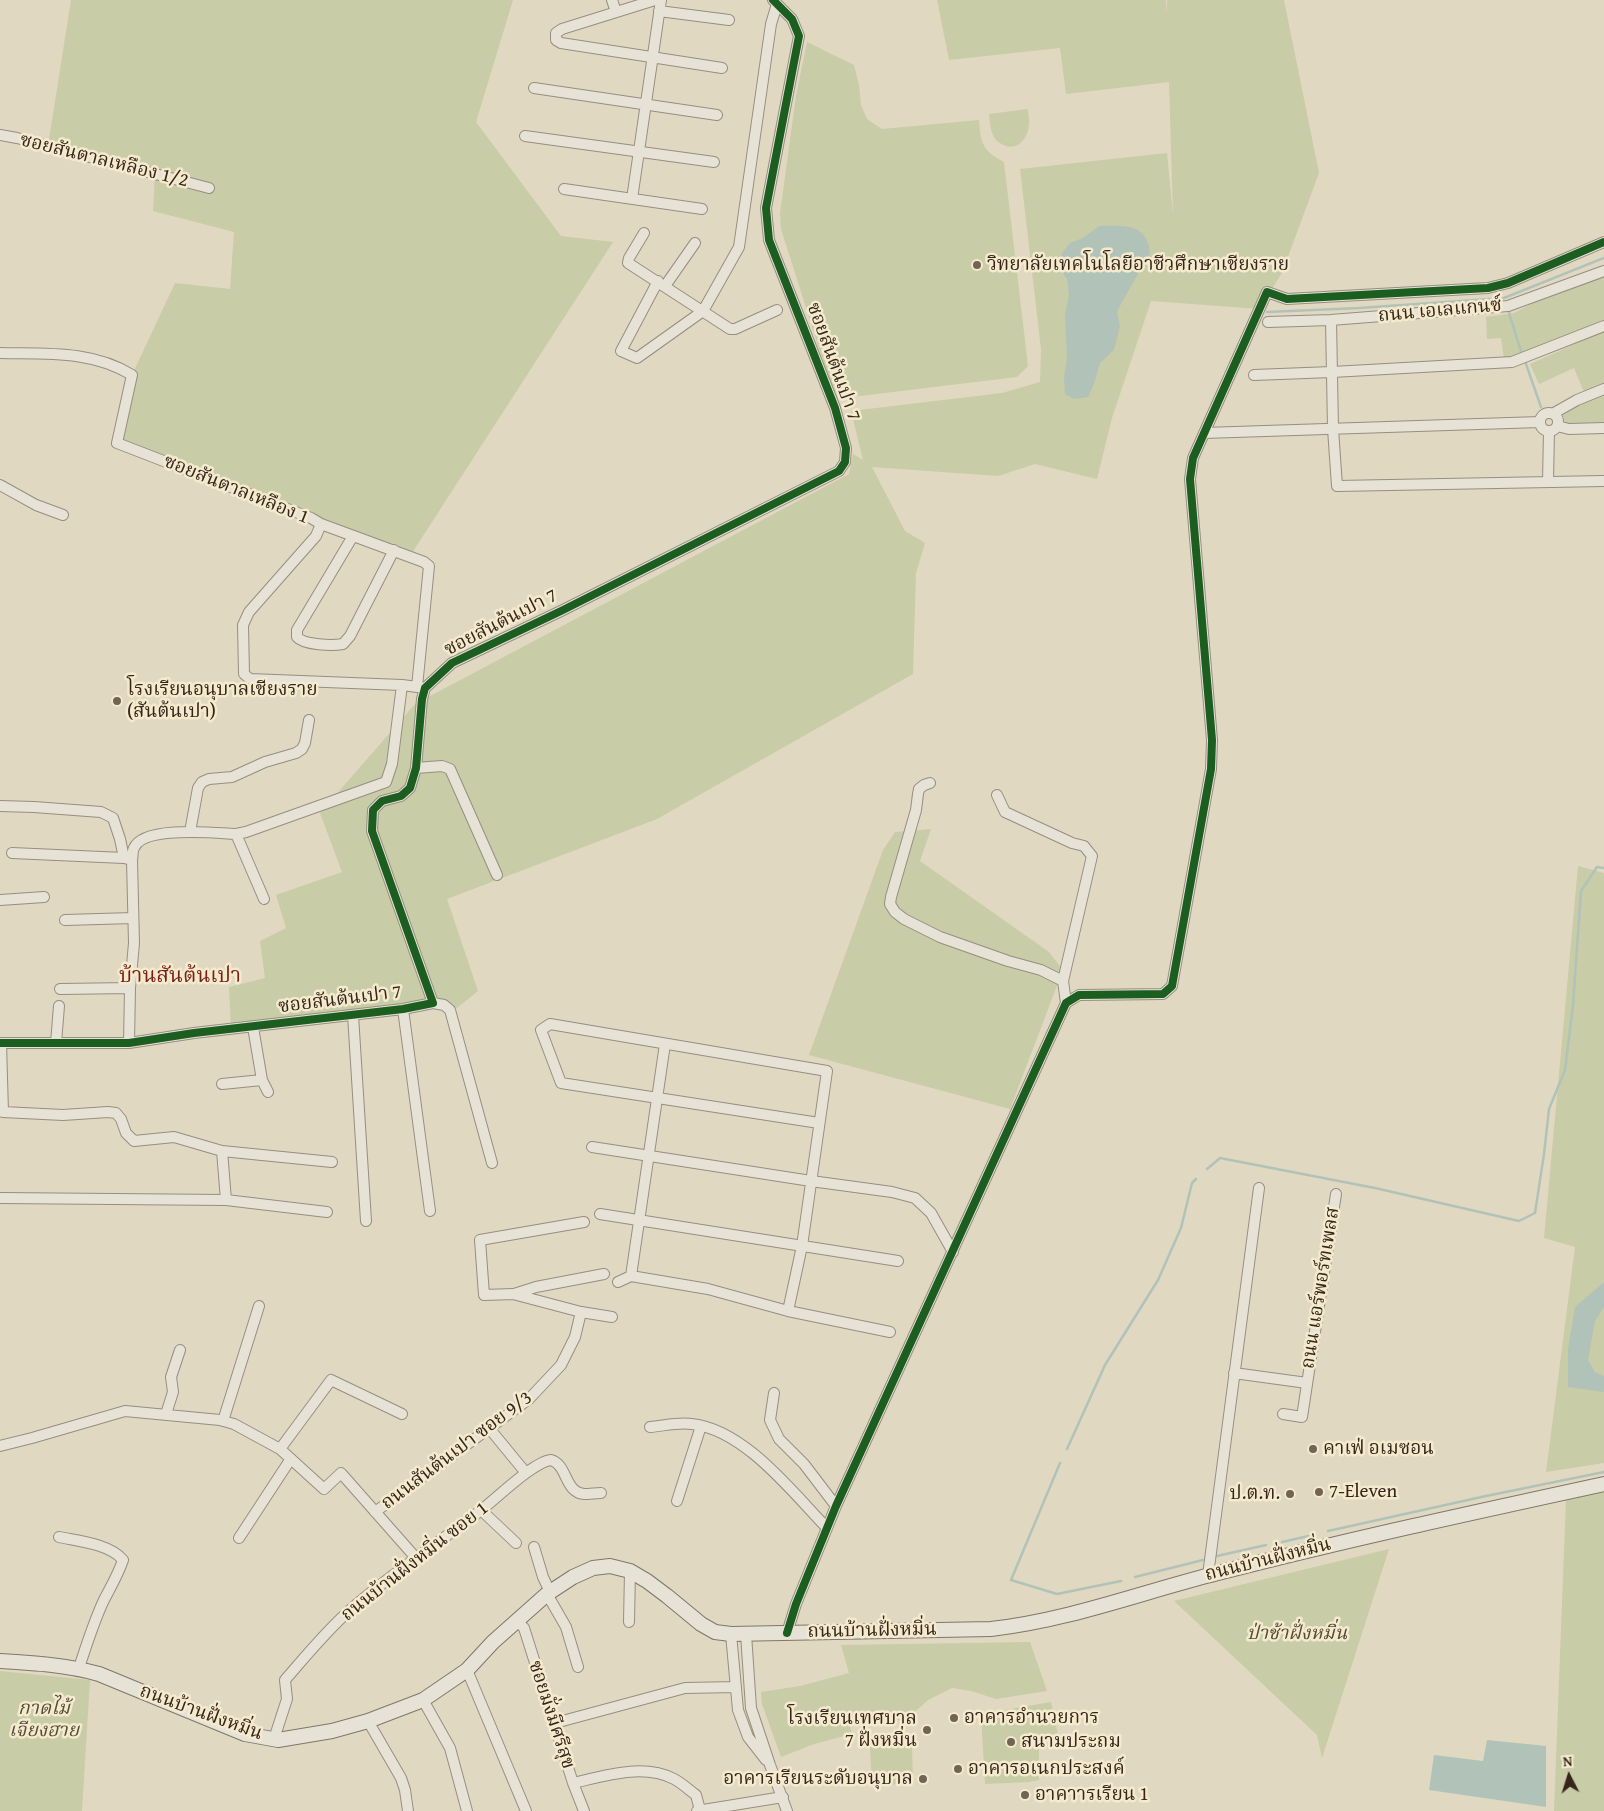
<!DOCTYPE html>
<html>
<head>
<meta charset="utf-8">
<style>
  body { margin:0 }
  #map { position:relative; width:1604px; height:1811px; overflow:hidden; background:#e1d8c1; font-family:"Gentium Book Plus",serif }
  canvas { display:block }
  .north { position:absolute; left:1544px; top:1751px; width:50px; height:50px; -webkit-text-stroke:4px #f4eace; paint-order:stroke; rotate:355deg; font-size:14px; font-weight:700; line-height:20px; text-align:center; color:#362519 }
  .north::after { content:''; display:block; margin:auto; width:18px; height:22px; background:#362519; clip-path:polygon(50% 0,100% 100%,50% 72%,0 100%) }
</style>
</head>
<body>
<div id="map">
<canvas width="1604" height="1811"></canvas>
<div class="north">N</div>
</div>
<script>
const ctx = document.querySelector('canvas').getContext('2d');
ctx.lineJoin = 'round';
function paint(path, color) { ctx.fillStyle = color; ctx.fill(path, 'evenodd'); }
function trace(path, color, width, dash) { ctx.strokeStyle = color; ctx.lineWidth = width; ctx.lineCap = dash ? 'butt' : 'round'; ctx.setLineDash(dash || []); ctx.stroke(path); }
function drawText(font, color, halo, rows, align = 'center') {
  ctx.font = font + ' "Gentium Book Plus","Noto Serif Thai",serif'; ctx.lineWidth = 5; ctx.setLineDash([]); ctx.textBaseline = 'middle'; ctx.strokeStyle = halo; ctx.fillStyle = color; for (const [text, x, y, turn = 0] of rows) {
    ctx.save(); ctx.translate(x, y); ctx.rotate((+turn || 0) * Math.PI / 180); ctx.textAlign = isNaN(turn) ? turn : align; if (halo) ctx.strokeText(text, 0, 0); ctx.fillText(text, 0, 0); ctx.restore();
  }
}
paint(new Path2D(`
  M71 0H513L476 122 561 236 613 242 410 556 117 443 132 375 175 283 230 289 234 232 153 211 155 174 48 146Z
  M937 0H1166L1167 15V0H1284L1319 173 1282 273 1259 309 1151 301 1112 418 1097 479 1035 464 998 476 872 467 905 531 925 543 916 573 913 674 657 819 447 899 478 991 457 1008 432 1003 231 1029 229 987 265 978 260 941 286 928 276 895 342 872 320 813 415 704 849 474 853 454 863 460 851 411 1002 393 1040 382 1041 349 1020 169 1167 153 1173 216 1169 82 1066 94 1060 48 949 60Z
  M807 42 854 65 859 85 861 105 867 119 882 129 979 120C981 143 982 151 1004 162L1028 366 1017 377 835 399 781 229 780 213 796 96Z
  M1028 109C1028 114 1030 120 1029 125 1028 137 1019 150 1006 146 1001 144 997 142 994 137 990 130 990 122 989 114Z
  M1604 275V323L1525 353 1504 359 1501 338 1487 339 1486 317 1514 313 1545 297Z
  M1604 331V384L1584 392 1574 368 1539 384 1530 364Z
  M1604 394V422L1566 424 1562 416 1579 403Z
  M931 829 920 861 1049 952 1063 970 1010 1109 809 1055 883 850 895 832Z
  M1578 866 1604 873V1463L1546 1472 1575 1247 1544 1238Z
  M1604 1492V1811H1554L1566 1498Z
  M1389 1549 1322 1758 1317 1735 1174 1601Z
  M1030 1642 1047 1691 996 1699 971 1691 952 1688 928 1700 906 1720 849 1722 852 1734 814 1744 781 1757 762 1704 761 1692 800 1686 849 1673 841 1645Z
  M0 1671 90 1680 82 1811H0Z
  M1051 1702 1058 1735H1039V1780L1029 1782 985 1784 981 1714Z
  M912 1746 913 1783 872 1786 870 1747Z`), '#c8cca7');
paint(new Path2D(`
  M1099 226C1123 226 1147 222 1150 253L1117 311 1120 326 1114 350 1100 363 1094 384 1088 397 1074 399 1065 394 1064 377 1067 357 1065 315 1069 295 1067 279 1058 266 1062 253 1070 243 1083 238Z
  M1604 1282V1307L1595 1321 1588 1360 1595 1372 1604 1376V1392L1568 1387V1349L1575 1307Z
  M1487 1740 1546 1746V1807L1429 1790 1434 1755 1483 1761Z`), '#b1c3b9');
trace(new Path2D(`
  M1267 312 1359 308 1504 298 1604 258
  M1509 313 1521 351
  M1526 364 1541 407
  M1207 1169 1220 1158 1375 1188 1519 1221 1535 1213 1544 1154 1549 1109 1565 1070 1573 1005 1581 891 1597 867 1604 868
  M1067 1449 1105 1365 1158 1280 1181 1228 1192 1183 1196 1179
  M1060 1463 1011 1580 1057 1594 1121 1581
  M1328 1531 1486 1496 1604 1472
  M1282 1542 1313 1535
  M1217 1556 1266 1545
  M1135 1577 1203 1560`), '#b1c3b9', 2.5);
const street = new Path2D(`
  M612 0 616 12
  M655 0 562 29 556 33V40L561 43 722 68
  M659 11 729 20
  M534 88 717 115
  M0 135 17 138 209 188
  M525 136 714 162
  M564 189 702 209
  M632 199 661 0
  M644 233 629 258 628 263 730 329H735L777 310
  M658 281 621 351 637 358 703 311 739 247 771 24 777 4
  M665 286 695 243
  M1331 320 1333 429 1337 486 1604 481
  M1268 322 1331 320 1508 306 1604 271
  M0 353C45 354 92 350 132 375L117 443 311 518 321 524 316 536 249 612 243 625 244 674 250 679 402 685 425 688
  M1254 375 1332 372 1512 362 1604 326
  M1540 422a9 9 0 1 1 18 0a9 9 0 1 1-18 0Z
  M1554 413 1577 400 1604 389
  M1557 426 1569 429 1604 428
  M1204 433 1540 422
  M1548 481 1549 431
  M0 485 36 505 63 515
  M321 524 424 562 429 566 417 687
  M353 536 297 630V637C304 645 332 646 343 644L350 636 394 550
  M416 768 442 766 450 769 497 875
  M930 783 924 785 919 789 918 794 916 810 891 897 890 904 895 912 904 919 940 937 1008 961 1041 970 1063 981
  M997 795 1005 812 1072 843 1084 846 1092 856 1063 981 1066 1003
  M0 806 34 807 101 812 113 818 120 839 124 858 132 860
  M190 832 198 788 202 782 209 779 232 777 265 762 296 753 302 749 305 743 309 720
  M236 834 264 899
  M12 853 124 858
  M0 900 44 897
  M65 920 133 918
  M60 989 130 988
  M433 1003 444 1005 450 1010 492 1163
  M403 1009 430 1211
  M353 1015 366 1221
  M253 1027 262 1080 268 1092
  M0 1043H129L194 1033 403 1009 433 1003 372 831 373 810 382 801 401 796 410 788 416 768 422 699 425 688 452 663 561 611 839 471 845 462 846 448 835 408 769 240 766 208 799 36 792 19 773 0
  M1 1043 3 1112 63 1115 108 1112 116 1113 121 1119 126 1133 134 1141 174 1137 222 1151 332 1162
  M56 1043 59 1006
  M129 1043 130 988 134 943 132 860C133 856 132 851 134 848 143 825 216 833 236 834L246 832 386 782 392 764 402 685
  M222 1084 262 1080
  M592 1147 811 1181 892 1192 915 1198 931 1213 953 1252
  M222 1151 226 1200
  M0 1198 226 1200 327 1212
  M600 1214 898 1261
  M584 1222 480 1240 484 1295 513 1294 581 1312 612 1317
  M631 1276 665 1044
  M618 1282 631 1276 708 1289 788 1311 890 1332
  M514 1294 536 1287 604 1274
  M788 1311 802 1246 827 1071 550 1024 541 1030 561 1083 819 1123
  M1234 1373 1307 1383
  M774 1393 770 1420 779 1439 804 1464 836 1506
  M166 1414 173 1392 171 1377 180 1350
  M1283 1414 1302 1417 1336 1194
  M223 1421 259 1306
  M650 1427C663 1426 678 1422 692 1424 745 1430 792 1492 827 1528
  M489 1428 526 1473
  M0 1446 32 1438 125 1411 220 1420 234 1424 280 1449 324 1489 341 1473 416 1558
  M280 1449 331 1380 402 1414
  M677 1501 701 1426
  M481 1510 516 1543
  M375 1512 529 1399 561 1365 575 1337 581 1312
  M59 1537C78 1541 110 1544 123 1560 118 1575 110 1588 103 1602 93 1624 86 1646 79 1668
  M239 1538 290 1460
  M534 1547 543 1577 550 1592
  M1208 1575 1259 1188
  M547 1594 566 1627 578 1667
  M516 1620 524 1628 573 1783 584 1811
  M629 1622 630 1571
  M787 1633 796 1604 836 1506 1066 1003 1079 995 1163 994 1172 986 1211 769 1212 740 1190 479 1193 458 1267 292 1287 299 1488 288 1508 283 1604 242
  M731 1634 738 1710 748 1737 766 1760
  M746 1634 751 1708 770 1765 787 1811
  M467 1670 526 1811
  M423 1700 450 1748 467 1811
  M368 1721 401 1778 405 1790 408 1811
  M555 1723 685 1688 736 1687
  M274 1739 287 1699 285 1680C306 1656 326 1631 350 1610 391 1574 437 1544 480 1511 496 1499 533 1462 551 1460 568 1465 564 1492 584 1494 590 1494 596 1493 601 1493
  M573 1783C604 1776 643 1763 674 1779 682 1783 689 1790 696 1795L700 1810
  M697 1811 783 1797`);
const secondary = new Path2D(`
  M0 1661C34 1663 67 1665 99 1674L245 1734 278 1740 332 1731 368 1721 423 1700 467 1670 493 1642 547 1594 573 1577 593 1568 610 1566 630 1571 647 1581 667 1596 701 1624 715 1632 731 1634 991 1629C1070 1620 1142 1592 1218 1573 1346 1540 1475 1512 1604 1484`);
trace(street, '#968e81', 12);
trace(secondary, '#7e776a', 16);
trace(street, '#e7e2d6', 10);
trace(secondary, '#e7e2d6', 14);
trace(new Path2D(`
  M0 1043H129L194 1033 403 1009 433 1003 372 831 373 810 382 801 401 796 410 788 416 768 422 699 425 688 452 663 561 611 839 471 845 462 846 448 835 408 769 240 766 208 799 36 792 19 773 0
  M787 1633 796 1604 836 1506 1066 1003 1079 995 1163 994 1172 986 1211 769 1212 740 1190 479 1193 458 1267 292 1287 299 1488 288 1508 283 1604 242`), '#1b5e20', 8);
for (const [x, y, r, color] of [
  [977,265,5,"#726454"],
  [117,701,5,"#726454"],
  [1313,1449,5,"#726454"],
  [1319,1492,5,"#726454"],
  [1290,1494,5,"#726454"],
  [954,1718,5,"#726454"],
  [927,1730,5,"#726454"],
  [1011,1742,5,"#726454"],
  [958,1769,5,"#726454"],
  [923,1779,5,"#726454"],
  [1025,1795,5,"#726454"]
]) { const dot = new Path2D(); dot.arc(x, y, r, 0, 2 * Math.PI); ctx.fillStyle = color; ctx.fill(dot); trace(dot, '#f4eace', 2); }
drawText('19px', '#362519', '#f4eace', [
  ["ซอยสันตาลเหลือง 1/2",104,161,14],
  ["ถนน เอเลแกนซ์",1440,311,-5],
  ["ซอยสันต้นเปา 7",833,362,70],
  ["ซอยสันตาลเหลือง 1",236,490,22],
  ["ซอยสันต้นเปา 7",501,623,-27],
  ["ซอยสันต้นเปา 7",340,1000,-7],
  ["ถนน แอร์พอร์ทเพลส",1321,1288,-81],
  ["ถนนสันต้นเปา ซอย 9/3",457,1451,-37],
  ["ถนนบ้านฝั่งหมิ่น",1268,1560,-14],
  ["ถนนบ้านฝั่งหมิ่น ซอย 1",415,1562,-38],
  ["ถนนบ้านฝั่งหมิ่น",872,1631,-1],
  ["ถนนบ้านฝั่งหมิ่น",201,1713,20],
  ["ซอยมั่งมีศรีสุข",551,1715,72]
]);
drawText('19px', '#362519', '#f4eace', [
  ["วิทยาลัยเทคโนโลยีอาชีวศึกษาเชียงราย",987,265],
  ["โรงเรียนอนุบาลเชียงราย",127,690],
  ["(สันต้นเปา)",127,712],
  ["คาเฟ่ อเมซอน",1323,1449],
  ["7-Eleven",1329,1492],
  ["ป.ต.ท.",1280,1494,"right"],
  ["อาคารอำนวยการ",964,1718],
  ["โรงเรียนเทศบาล",917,1719,"right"],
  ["7 ฝั่งหมิ่น",917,1741,"right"],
  ["สนามประถม",1021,1742],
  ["อาคารอเนกประสงค์",968,1769],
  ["อาคารเรียนระดับอนุบาล",913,1779,"right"],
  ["อาคาารเรียน 1",1035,1795]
], 'left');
drawText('italic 19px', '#554c37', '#f4eace', [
  ["ป่าช้าฝั่งหมิ่น",1297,1634],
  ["กาดไม้",44,1709],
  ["เจียงฮาย",44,1731]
]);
drawText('21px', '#7a1f14', '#f4eace', [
  ["บ้านสันต้นเปา",180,977]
]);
</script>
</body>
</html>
